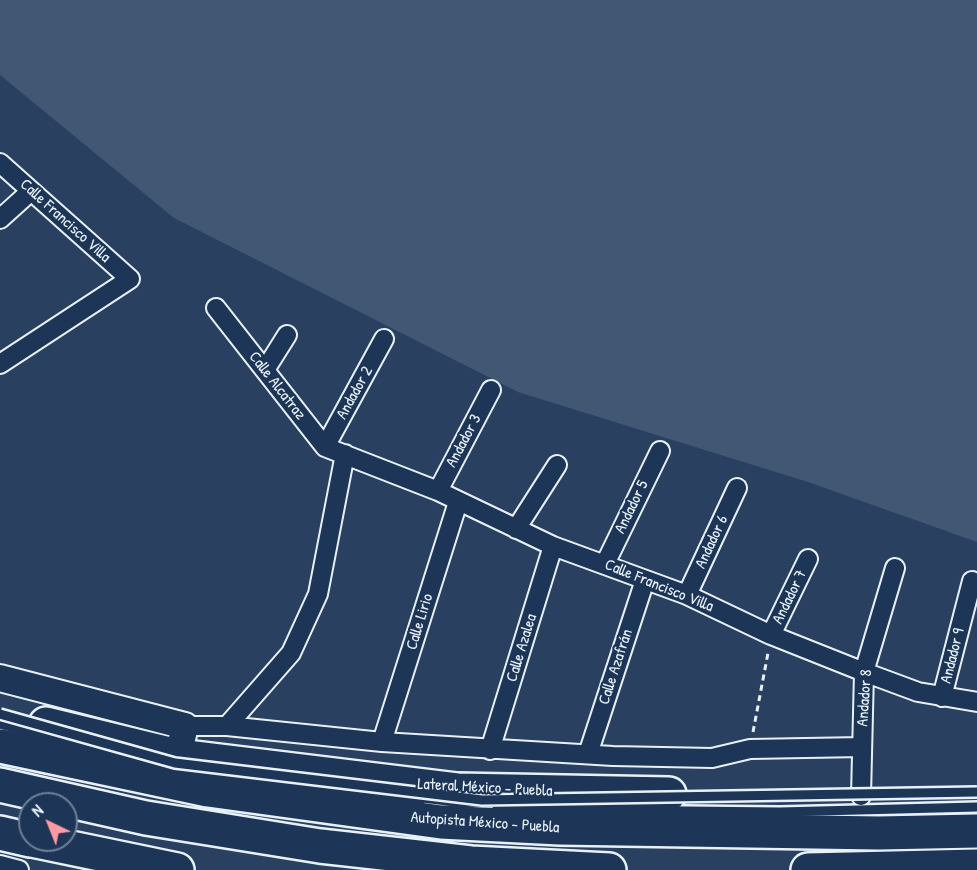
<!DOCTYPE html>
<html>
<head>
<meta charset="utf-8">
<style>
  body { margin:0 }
  #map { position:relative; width:977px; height:870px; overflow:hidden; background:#294061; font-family:"Patrick Hand",sans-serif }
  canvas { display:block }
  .north { position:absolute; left:18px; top:792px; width:60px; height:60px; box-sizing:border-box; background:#1d3557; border:2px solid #6e8097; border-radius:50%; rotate:317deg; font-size:16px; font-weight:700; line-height:24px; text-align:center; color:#e8f1f8 }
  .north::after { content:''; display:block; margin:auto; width:21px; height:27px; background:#ff9aa2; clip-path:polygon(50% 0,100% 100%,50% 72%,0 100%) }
</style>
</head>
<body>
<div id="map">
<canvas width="977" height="870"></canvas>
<div class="north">N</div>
</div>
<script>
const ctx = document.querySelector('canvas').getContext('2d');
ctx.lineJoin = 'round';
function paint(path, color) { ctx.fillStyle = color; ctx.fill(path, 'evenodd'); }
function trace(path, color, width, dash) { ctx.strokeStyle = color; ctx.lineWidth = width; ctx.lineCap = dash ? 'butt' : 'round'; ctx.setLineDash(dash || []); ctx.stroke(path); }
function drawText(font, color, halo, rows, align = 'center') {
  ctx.font = font + ' "Patrick Hand",sans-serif'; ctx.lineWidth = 4.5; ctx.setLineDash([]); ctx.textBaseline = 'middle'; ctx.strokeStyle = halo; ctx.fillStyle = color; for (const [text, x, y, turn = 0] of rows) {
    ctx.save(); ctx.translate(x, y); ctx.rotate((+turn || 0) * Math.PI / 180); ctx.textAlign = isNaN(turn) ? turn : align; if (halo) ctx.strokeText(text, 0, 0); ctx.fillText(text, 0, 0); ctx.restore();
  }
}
paint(new Path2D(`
  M0 0H977V542L808 482 518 392 174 218 0 75Z`), '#415774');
const lane = new Path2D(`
  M0 724 43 736
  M389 799 420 802
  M497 809 780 812 977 807`);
const street = new Path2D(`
  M0 163 130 279 0 364
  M0 219 31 191
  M216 308 325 447 438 491 553 546 687 595 771 635 864 672 918 692 977 702
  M265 370 287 335
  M325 447 384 339
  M438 491 491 390
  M516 529 557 465
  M605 564 660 451
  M687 595 737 488
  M771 635 808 559
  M942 697 972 581
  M185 726H227L382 742 613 756 712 758 750 749 862 747
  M227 726 291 653 318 594 345 454
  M382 742 458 502
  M490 750 553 546
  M588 754 645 580
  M861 796 864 672 895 568
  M0 865 19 870`);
const secondary = new Path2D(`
  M0 678 185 726 178 756`);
const highway = new Path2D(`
  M46 724 178 756 457 790 669 794
  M0 746 208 790 441 822 560 828 879 833 977 831
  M0 785 146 818 320 846 471 863 609 870
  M0 833 30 840
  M32 840 177 870
  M808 870 977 866`);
trace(lane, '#e8f1f8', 14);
trace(street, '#e8f1f8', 22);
trace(secondary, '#e8f1f8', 30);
trace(highway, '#e8f1f8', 38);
trace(new Path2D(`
  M753 732 768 653`), '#e8f1f8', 3, [6, 4.5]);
trace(lane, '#1d3557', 9);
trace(street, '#1d3557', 18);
trace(secondary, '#1d3557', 26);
trace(highway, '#1d3557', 33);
const laneBridge = new Path2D(`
  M0 714 175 763 482 800 977 792`);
trace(laneBridge, '#e8f1f8', 14, []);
trace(laneBridge, '#1d3557', 9);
drawText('16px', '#e8f1f8', '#1d3557', [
  ["Calle Francisco Villa",65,221,42],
  ["Calle Alcatraz",277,386,52],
  ["Andador 2",355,393,-61],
  ["Andador 3",464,441,-62],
  ["Andador 5",632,507,-64],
  ["Andador 6",712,542,-65],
  ["Calle Francisco Villa",659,586,22],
  ["Andador 7",790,597,-64],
  ["Calle Lirio",420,622,-73],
  ["Calle Azalea",522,648,-73],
  ["Andador 9",953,656,-76],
  ["Calle Azafrán",616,667,-72],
  ["Andador 8",865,698,-86],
  ["Lateral México - Puebla",485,788,3],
  ["Autopista México - Puebla",485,823,4]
]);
</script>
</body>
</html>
